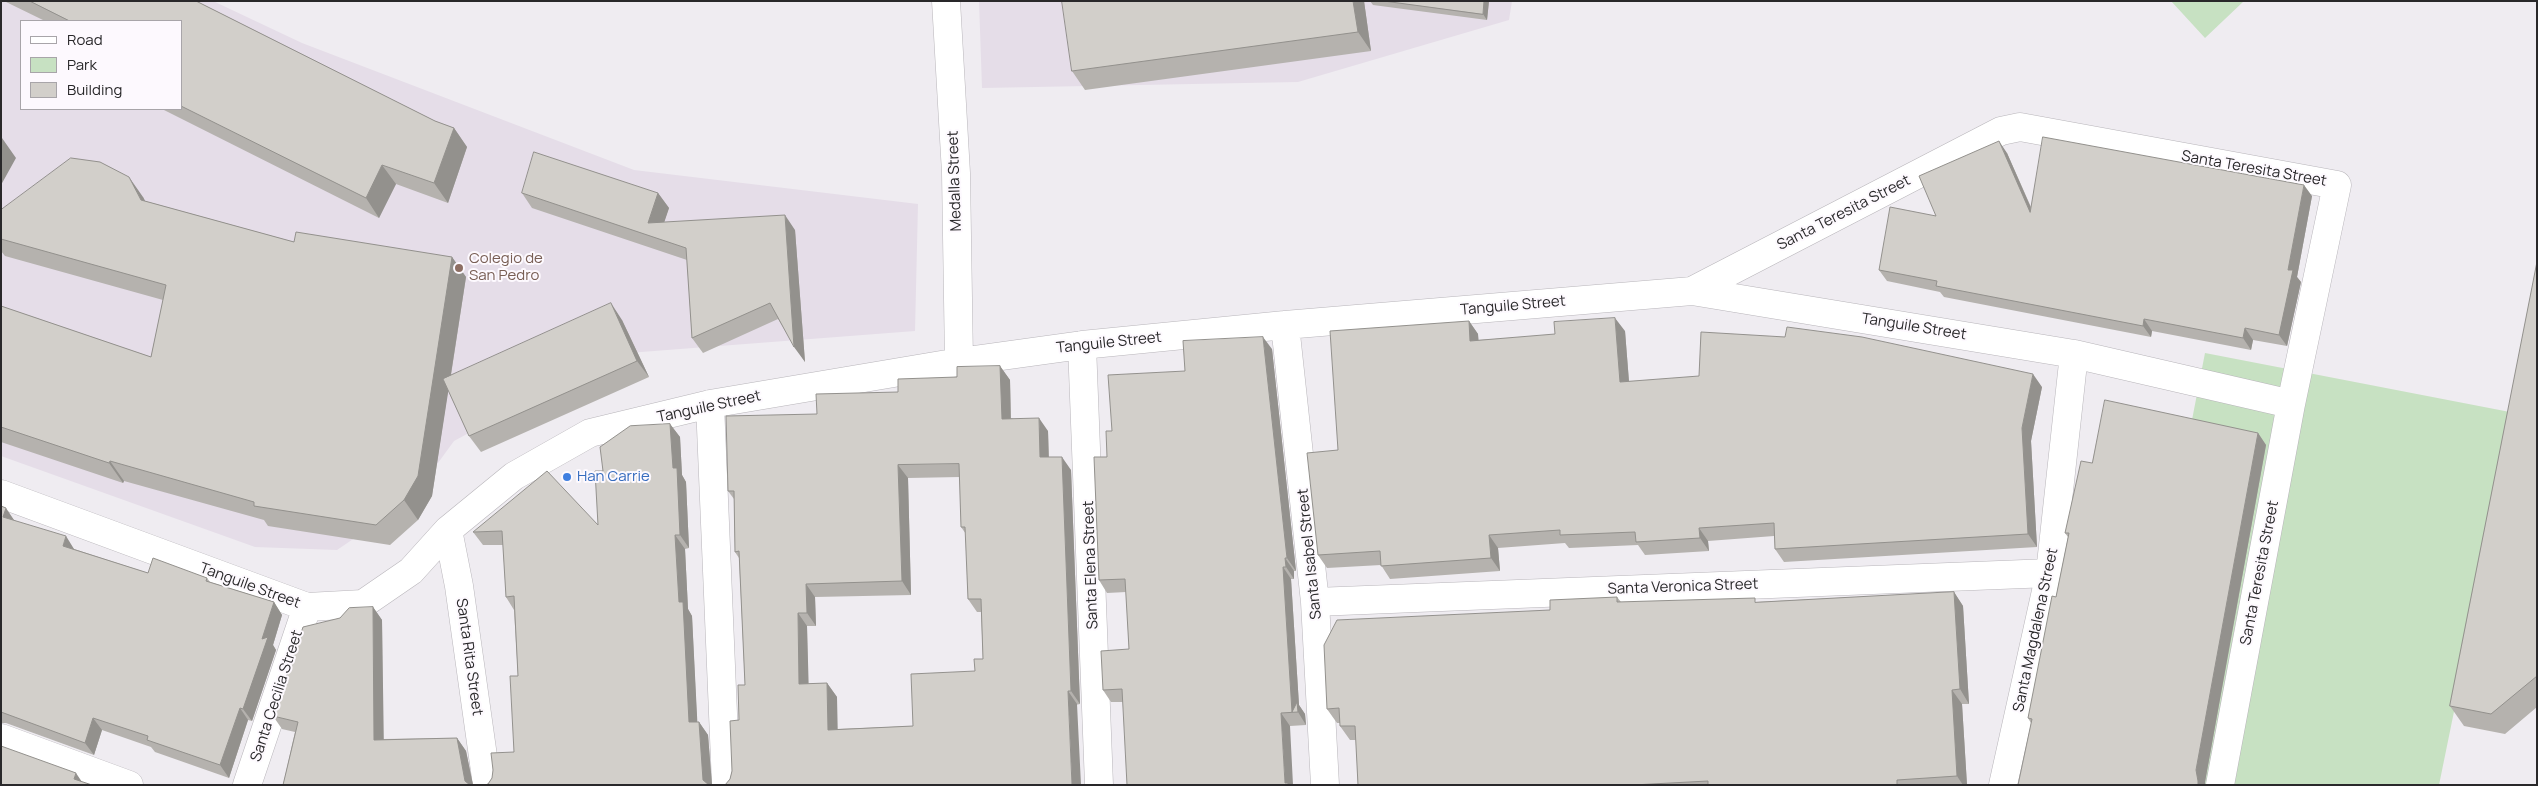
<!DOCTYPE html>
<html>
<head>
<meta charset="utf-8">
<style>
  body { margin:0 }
  #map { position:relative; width:2538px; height:786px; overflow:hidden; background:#efecf1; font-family:Manrope,sans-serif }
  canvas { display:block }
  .frame { position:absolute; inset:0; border:2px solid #29282a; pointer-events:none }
  .legend { position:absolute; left:20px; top:20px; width:162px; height:90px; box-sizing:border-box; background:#fdf9fe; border:1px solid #a8a5a9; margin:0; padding:6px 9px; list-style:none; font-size:15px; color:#29282a }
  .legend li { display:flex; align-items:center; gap:10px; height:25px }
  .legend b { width:25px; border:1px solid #a8a5a9 }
</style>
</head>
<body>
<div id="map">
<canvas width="2538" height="786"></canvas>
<div class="frame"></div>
<ul class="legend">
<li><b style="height:6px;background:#fff"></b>Road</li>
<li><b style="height:14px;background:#c7e1c2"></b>Park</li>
<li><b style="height:14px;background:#d2cfca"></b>Building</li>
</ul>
</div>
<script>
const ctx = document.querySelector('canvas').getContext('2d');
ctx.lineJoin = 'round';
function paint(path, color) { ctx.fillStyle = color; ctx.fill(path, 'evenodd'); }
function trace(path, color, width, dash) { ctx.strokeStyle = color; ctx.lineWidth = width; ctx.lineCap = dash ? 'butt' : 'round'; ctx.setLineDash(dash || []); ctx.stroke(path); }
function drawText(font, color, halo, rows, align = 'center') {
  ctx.font = font + ' Manrope,sans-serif'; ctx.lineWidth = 4; ctx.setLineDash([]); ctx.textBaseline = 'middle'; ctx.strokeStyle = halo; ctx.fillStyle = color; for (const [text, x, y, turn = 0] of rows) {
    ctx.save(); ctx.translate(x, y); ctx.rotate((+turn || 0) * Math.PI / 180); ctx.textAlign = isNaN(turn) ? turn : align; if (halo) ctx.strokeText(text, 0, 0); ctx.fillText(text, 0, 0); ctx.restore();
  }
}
paint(new Path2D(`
  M1 1H213L302 43 634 170 918 204 915 331 615 354 454 441 411 500 337 550 255 547 1 456ZM21 21H181V109H21Z
  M979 1H1512L1509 20 1298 82 982 88Z`), '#e5dde8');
paint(new Path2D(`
  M2171 1H2244L2205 38Z
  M2205 353 2515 413 2439 785H2121Z`), '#c7e1c2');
const minor = new Path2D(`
  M946 1 956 173 959 362
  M1692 291 2001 131 2020 127 2337 185 2291 404 2220 785
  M1285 325 1315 602 1325 785
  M1082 345 1099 785
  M710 404 726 785
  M1 494 307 607 363 604 411 571 448 530 514 476 590 433 710 404 959 362 1082 345 1285 325 1692 291 2074 354 2291 404
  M448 530 459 586 487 785
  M1315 602 2050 573
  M1 738 129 785
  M247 785 307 607
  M2003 785 2050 573 2074 354`);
trace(minor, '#b8b5ba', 29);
trace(minor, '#fff', 28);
paint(new Path2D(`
  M4 1H196L435 121 454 128 467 147 448 203 396 184 379 218 162 109H181V21H45Z
  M1364 1 1371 51 1085 90 1072 71Z
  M1370 1H1489L1487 20 1373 5Z
  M2007 153 2031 207 2312 196 2297 277 2301 282 2287 346 2253 340 2251 350 2152 331 2151 337 1944 297 1940 292 1887 281 1879 270 1936 216Z
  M522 193H658L669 208 664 222 795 230 805 362 778 319 703 353 692 338 687 260 532 208Z
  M143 197 145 201 294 242 452 257 466 277 451 375 622 320 649 377 481 452 469 436 448 390 432 496 418 520 390 545 268 526 264 520 124 481 123 483 1 442V306L151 357 163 300 5 256 1 251V210Z
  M2537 262V707L2505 734 2464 726 2450 706Z
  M1469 321 1478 334V340L1625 331 1629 381 2042 387 2031 441 2037 547 1784 562 1775 549 1774 536 1708 541 1709 551 1645 555 1638 545 1569 548 1565 543 1498 548 1500 571 1390 579 1381 565 1327 568 1318 555 1338 450Z
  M1272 349 1296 571H1294V579H1291L1299 705 1305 714 1306 725 1290 726 1123 702H1111L1103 690 1129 649 1126 592 1107 593 1099 580 1107 457 1112 431 1185 371Z
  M1000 366 1010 380 1011 418 1048 431 1049 457 1071 470 1080 704 730 779 732 771 739 720 745 685 739 558 735 552 734 499 728 491 817 414 898 392ZM960 477 961 527 966 534 968 599 977 612H981L983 659 975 671 913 726 837 729V697L827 683 808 684 807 626H816L815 597 911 595 908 478Z
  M670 424 680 437 682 475 686 482 689 548 685 549 688 609 692 616 697 722H699L708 735 712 785H485L488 784 514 752 518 676 514 610 506 597 503 545H483L473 532 598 525Z
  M2258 433 2266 445 2205 782 2031 723 2028 718 2056 597 2068 537 2065 533 2092 463Z
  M1 506 14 520 74 549 148 573 207 578 210 582 274 602 282 615 273 645 276 650 252 721 248 720 229 778 155 752 151 747 102 730 94 755 6 723H1Z
  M1954 592 1963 606 1969 704H1962L1967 785H1358L1356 740H1350L1340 726V723H1337L1327 709 1550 610 1617 597 1621 602H1758Z
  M373 607 382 620 383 739 457 738 466 751 473 785H283L295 732 282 729 273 716 340 618Z`), '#b5b2ae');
paint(new Path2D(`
  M1353 1H1364L1371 51 1358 32Z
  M1484 1H1489L1487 20 1483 14Z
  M454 128 467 147 448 203 434 183Z
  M2 138 16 158 1 185V140Z
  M1999 141 2007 153 2038 224 2030 212Z
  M382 165 396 184 379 218 366 198Z
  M129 177 143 197 155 220 141 200Z
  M2304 185 2312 196 2297 277 2301 282 2287 346 2279 335 2288 270Z
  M658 193 669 208 659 238 648 223Z
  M785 215 795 230 805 362 794 347Z
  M452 257 466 277 432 496 418 520 404 500Z
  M611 303 622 320 649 377 637 361Z
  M1615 318 1625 331 1630 395 1620 382Z
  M2144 319 2152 331 2151 337 2143 326Z
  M1469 321 1478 334 1480 354 1470 341Z
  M2245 328 2253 340 2251 350 2243 338Z
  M1263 337 1272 349 1296 571 1287 558Z
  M1000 366 1010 380 1011 432 1002 419Z
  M2033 374 2042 387 2031 441 2037 547 2028 534 2022 428Z
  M1039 418 1048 431 1049 471 1040 457Z
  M670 424 680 437 682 475 686 482 689 548 680 535 673 468Z
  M2258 433 2266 445 2205 782V785H2198L2196 770Z
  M1062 457 1071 470 1080 704 1071 691Z
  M110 461 124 481 123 483 109 463Z
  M898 465 908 478 911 595 902 581Z
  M6 508 14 520 3 517Z
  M1699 528 1708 541 1709 551 1700 538Z
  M675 535 685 549 688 609 692 616 698 735 689 722 679 602Z
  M1489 535 1498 548 1500 571 1491 558Z
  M66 536 74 549 72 558 63 546Z
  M1285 558 1294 571V579L1286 567Z
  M1283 567 1291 579 1299 705 1305 714 1306 725 1298 712H1292Z
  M806 584 815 597 816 626 807 613Z
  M1954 592 1963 606 1969 704 1960 689Z
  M274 602 282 615 273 645 276 650 252 721 243 709 262 639Z
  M373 607 382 620 384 753 374 740Z
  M798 613 807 626 809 697 799 684Z
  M827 683 837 697 838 743 828 730Z
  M1952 690 1962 704 1967 785H1963L1957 776Z
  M1068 691 1077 704 1081 785H1072Z
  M240 708 248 720 229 778 220 765Z
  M1281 713 1290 726 1293 785H1286L1285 783Z
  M93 718 102 730 94 755 85 743Z
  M699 722 708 735 712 785H707L703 780Z
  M457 738 466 751 473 785H468L465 781Z
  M76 773 84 785 74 779Z`), '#93918d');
const building = new Path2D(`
  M30 1H196L435 121 454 128 434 183 382 165 366 198 181 106V21H70Z
  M1062 1H1353L1358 32 1072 71Z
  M1384 1H1484L1483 14Z
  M2043 137 2304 185 2288 270H2293L2279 335 2245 328 2243 338 2144 319 2143 326 1936 286 1937 281 1879 270 1890 207 1936 216 1919 176 1999 141 2030 212Z
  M534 152 658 193 648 223 785 215 794 347 770 303 692 338 686 248 522 193Z
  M71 158 100 162 129 177 141 200 294 242 296 232 452 257 418 476 404 500 376 525 254 506V502L110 461 109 463 1 427V306L151 357 166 285 1 239V210Z
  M2537 262V676L2491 714 2450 706Z
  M611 303 637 361 469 436 443 379Z
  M1615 318 1620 382 1699 376 1701 332 1785 337 1787 327 1862 337 2033 374 2022 428 2028 534 1775 549 1774 523 1699 528 1700 538 1636 542 1635 532 1560 535V530L1489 535 1491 558 1381 566 1380 551 1318 555 1307 453 1338 450 1330 331 1469 321 1470 341 1555 334 1554 322Z
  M1263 337 1287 558H1285L1286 567H1283L1292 712 1297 702 1298 712 1281 713 1285 783H1288V785H1127L1122 689 1103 690 1101 651 1129 649 1125 579 1099 580 1094 457H1107L1106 431H1112L1108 375 1185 371 1183 341Z
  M1000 366 1002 419 1039 418 1040 457H1062L1071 691H1068L1072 785H725L730 779 732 771 730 721 739 720 738 685H745L739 551 735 552 734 491H728L726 416 817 414 816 394 898 392V379L957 377V367ZM959 464 961 527H965L968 599H981L983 659H974L975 671 911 674 913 726 828 730 827 683 799 684 798 613H807L806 584 902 581 898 465Z
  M2105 400 2258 433 2196 770 2198 781V785H2018L2032 719 2028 718 2052 596 2056 597 2069 533H2065L2081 461 2092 463Z
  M670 424 673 468H677L680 535H675L679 602H683L689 722H699L703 780 709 785H485L488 784 492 778 493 770 491 753 514 752 510 676H518L514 596 506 597 502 531 473 532 547 471 598 525 595 471H603L600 447 630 426Z
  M1 506 6 508 3 517 66 536 63 546 148 573 153 558 207 578 206 581 274 602 262 639 268 637 243 709 240 708 220 765 147 740 148 736 93 718 85 743 1 712Z
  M1954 592 1960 689 1952 690 1957 776 1897 780V785H1708V781L1633 785H1358L1355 726H1340L1339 708 1327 709 1324 645 1337 620 1550 610V600L1617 597V602L1755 598V602Z
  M373 607 374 740 457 738 465 781 470 785H283L298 722 273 716 303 627 340 618 349 608Z
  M1 746 76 773 74 779 92 785H1Z`);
paint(building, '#d2cfca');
trace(building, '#93918d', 1);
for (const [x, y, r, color] of [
  [459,268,5,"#8d6e63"],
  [567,477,5,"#3f7fe0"]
]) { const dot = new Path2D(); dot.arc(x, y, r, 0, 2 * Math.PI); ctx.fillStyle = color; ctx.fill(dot); trace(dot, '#fdf9fe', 2); }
drawText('15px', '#29282a', '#fdf9fe', [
  ["Santa Teresita Street",2254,169,10],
  ["Medalla Street",955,181,-92],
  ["Santa Teresita Street",1844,213,-27],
  ["Tanguile Street",1513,306,-5],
  ["Tanguile Street",1914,327,9],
  ["Tanguile Street",1109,343,-6],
  ["Tanguile Street",709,407,-12],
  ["Santa Isabel Street",1310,554,-96],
  ["Santa Elena Street",1091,565,-92],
  ["Santa Teresita Street",2260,573,-79],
  ["Tanguile Street",250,586,20],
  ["Santa Veronica Street",1683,587,-2],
  ["Santa Magdalena Street",2036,630,-78],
  ["Santa Rita Street",469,657,82],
  ["Santa Cecilia Street",277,696,-72]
]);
drawText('15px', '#785e54', '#fdf9fe', [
  ["Colegio de",469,259],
  ["San Pedro",469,276]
], 'left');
drawText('15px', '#366cbe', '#fdf9fe', [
  ["Han Carrie",577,477]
], 'left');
</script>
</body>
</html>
